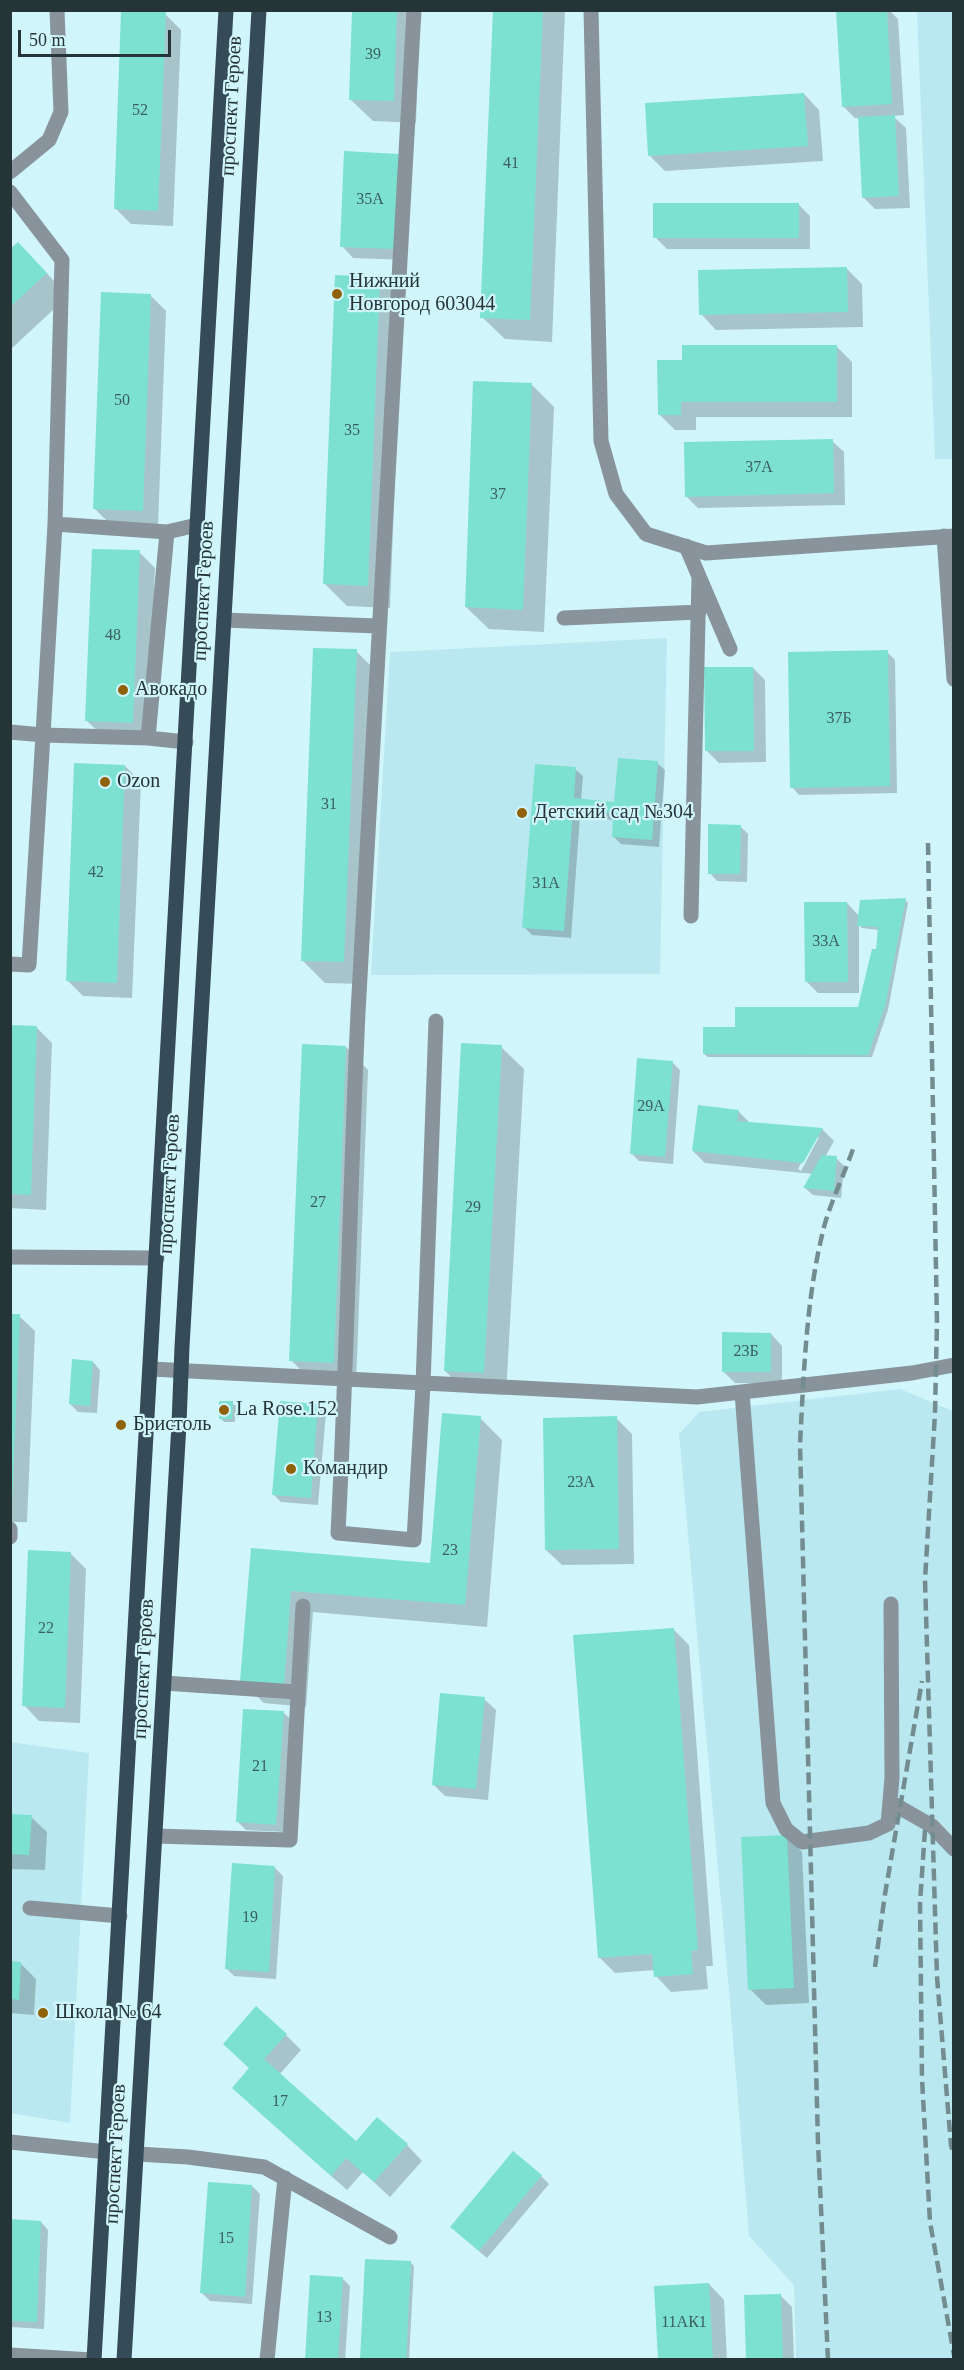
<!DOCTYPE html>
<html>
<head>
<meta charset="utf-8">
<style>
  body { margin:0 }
  #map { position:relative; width:964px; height:2370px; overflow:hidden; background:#d0f6fc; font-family:Georgia,serif }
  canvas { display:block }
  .frame { position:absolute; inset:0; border:12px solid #253437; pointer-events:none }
  .scale { position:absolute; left:18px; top:30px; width:153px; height:27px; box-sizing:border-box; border:3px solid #253437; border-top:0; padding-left:8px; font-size:18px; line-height:21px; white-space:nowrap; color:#253437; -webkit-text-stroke:4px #d0f6fc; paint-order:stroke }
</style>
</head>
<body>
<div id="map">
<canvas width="964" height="2370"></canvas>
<div class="frame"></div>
<div class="scale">50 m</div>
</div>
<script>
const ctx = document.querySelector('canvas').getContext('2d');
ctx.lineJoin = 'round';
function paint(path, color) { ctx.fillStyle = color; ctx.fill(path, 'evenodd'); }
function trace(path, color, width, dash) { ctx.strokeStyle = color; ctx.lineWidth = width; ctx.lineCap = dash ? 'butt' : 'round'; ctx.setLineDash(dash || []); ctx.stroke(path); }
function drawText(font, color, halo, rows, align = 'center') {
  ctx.font = font + ' Georgia,serif'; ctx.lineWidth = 4.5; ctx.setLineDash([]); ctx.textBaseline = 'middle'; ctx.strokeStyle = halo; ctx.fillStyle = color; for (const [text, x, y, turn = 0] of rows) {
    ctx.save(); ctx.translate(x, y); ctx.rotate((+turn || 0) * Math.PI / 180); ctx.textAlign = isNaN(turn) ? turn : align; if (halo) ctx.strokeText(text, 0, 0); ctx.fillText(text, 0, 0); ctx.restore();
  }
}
paint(new Path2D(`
  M917 11H953V459H935Z
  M667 638 660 974 371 975 390 652Z
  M900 1389 953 1411V2359H796L794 2285 749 2236 729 1991 679 1434 699 1412Z
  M10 1742 89 1753 70 2123 11 2113Z`), '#bae8f0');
paint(new Path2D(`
  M354 10H420L416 123 373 121 350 99Z
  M494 10H565L552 342 505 339 482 317Z
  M838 10H889L898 19 904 115 893 116 906 128 910 208 875 209 863 197 859 118H855L843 106Z
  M165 14 181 30 173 226 131 224 115 208Z
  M804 94 819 110 823 161 665 171 649 155Z
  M411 167 407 260 353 258 342 246Z
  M798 204 810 216V249H667L655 237Z
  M10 251 40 266 68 296 10 350Z
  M847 269 862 284 863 327 716 330 701 314Z
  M380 278 402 301 390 608 347 606 325 584Z
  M150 295 166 311 158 526 110 524 94 508Z
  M836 346 852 362V417H696V430H675L659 414 684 362Z
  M531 384 554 407 544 632 489 629 466 607Z
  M832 441 844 452 845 505 698 508 686 496Z
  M139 552 155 568 148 738 103 736 87 721Z
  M356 651 378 673 366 984 325 983 302 960Z
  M887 652 895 660 897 793 799 795 792 787Z
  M753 668 765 680 766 762 719 763 707 751Z
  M657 763 665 770 659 847 621 844 613 836 614 820 580 817 571 938 532 935 524 927 575 769 583 776 581 801 616 803Z
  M125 766 141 782 132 998 83 996 67 980Z
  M740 826 748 834 747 882 717 881 710 873Z
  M905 900 908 903 888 1010 872 1057H708L704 1054 736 1029 860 1008 878 951 879 930 862 928 859 925V993H818L806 981 847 903 859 916Z
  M10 1026 36 1027 52 1043 46 1210 10 1208Z
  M346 1047 368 1070 356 1384 313 1383 291 1360Z
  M501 1047 524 1069 506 1395 468 1393 445 1371Z
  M673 1063 680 1070 673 1164 639 1161 631 1153Z
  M738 1111 750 1123 822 1129 834 1141 825 1157 836 1158 844 1166 841 1198 813 1195 805 1188 813 1174 705 1163 693 1151ZM816 1137H819L801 1171 798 1169Z
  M10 1315 19 1316 35 1331 27 1522H10Z
  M771 1334 782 1346V1384L735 1383 723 1371Z
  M93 1362 100 1370 97 1413 78 1412 70 1404Z
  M232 1403 236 1406 235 1422H224L220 1418Z
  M318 1405 326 1413 318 1505 281 1502 273 1494Z
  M480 1418 502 1440 487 1627 313 1612 306 1707 264 1703 241 1681 252 1550 431 1565Z
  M616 1418 632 1434 634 1564 562 1565 546 1550Z
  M70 1553 86 1569 80 1723 39 1721 24 1705Z
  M673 1629 689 1645 713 1966H706L708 1989 671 1992 656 1976 655 1970 615 1973 599 1957Z
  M484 1699 496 1710 488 1800 445 1796 433 1784Z
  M283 1712 291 1720 284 1832 246 1830 238 1822Z
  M10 1816 31 1817 47 1832 45 1870 10 1869Z
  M787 1836 802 1852 809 2003 766 2005 750 1989Z
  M275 1868 283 1876 276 1979 234 1976 226 1968Z
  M10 1963H20L36 1979 34 2015 10 2013Z
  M286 2035 301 2050 279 2075 356 2143 407 2145 422 2161 390 2197 363 2172 347 2190 249 2103 250 2069 225 2044Z
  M541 2176 549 2184 487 2258 460 2235Z
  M252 2186 260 2194 252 2304 210 2301 202 2293Z
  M10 2221 41 2222 48 2230 44 2329 10 2327Z
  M411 2263 414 2266 409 2360H361Z
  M342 2278 350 2286 345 2360H306Z
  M709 2284 724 2300 727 2360H660Z
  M780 2295 792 2307 794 2360H748Z`), '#0003');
paint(new Path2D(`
  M352 10H397L394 101 349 100Z
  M493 10H543L530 320 480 318Z
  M836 10H887L892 104 842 107Z
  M121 11 166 12 158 211 114 209Z
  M804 93 808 146 648 156 645 103Z
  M895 115 899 196 862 198 858 117Z
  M344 151 399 154 395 249 340 247Z
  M653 203H799V238H653Z
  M18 242 47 273 10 307V249Z
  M847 267 848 312 699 315 698 270Z
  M335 275 380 277 368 586 323 584Z
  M101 292 151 294 143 511 93 509Z
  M682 345H837V402H681V415H658L657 360H682Z
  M473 381 532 383 523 610 465 607Z
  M833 439 834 493 685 497 684 442Z
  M92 549 140 550 133 723 85 721Z
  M313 648 357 649 344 962 301 961Z
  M888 650 890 786 790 788 788 652Z
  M704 667H753L754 751H705Z
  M618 758 658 761 652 840 612 837 613 813 573 810 564 931 522 928 535 764 576 767 574 798 614 802Z
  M74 763 125 765 117 983 66 981Z
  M708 824 741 825 740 874H708Z
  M906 898 885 1006 868 1055 703 1054V1027H735V1007H858L872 949H876L878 927 857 926 860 900Z
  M804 902H847L848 982H805Z
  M10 1025 37 1026 31 1195 10 1194Z
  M461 1043 502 1045 484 1373 444 1371Z
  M302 1044 346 1046 334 1363 289 1361Z
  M637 1058 673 1061 665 1157 630 1154Z
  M698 1105 739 1110 737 1121 823 1128 803 1163 692 1151Z
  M822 1155 837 1156 834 1191 803 1188Z
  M10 1314H20L12 1506H10Z
  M722 1332 771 1333V1372H722Z
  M72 1359 93 1361 90 1406 69 1404Z
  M219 1401H233L232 1419H219Z
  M280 1401 318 1404 311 1498 272 1495Z
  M442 1413 481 1416 465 1605 291 1591 284 1685 240 1681 251 1548 430 1563Z
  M617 1416 619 1549 545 1550 543 1418Z
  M28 1550 71 1552 65 1708 22 1706Z
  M674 1628 698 1950 691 1951 693 1974 654 1977 652 1954 598 1958 573 1635Z
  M440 1693 485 1697 476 1789 432 1785Z
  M243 1709 284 1711 276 1825 236 1822Z
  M10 1814 32 1815 29 1855 10 1854Z
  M787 1835 794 1988 748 1990 741 1837Z
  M232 1863 275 1866 269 1972 225 1969Z
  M10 1961 21 1962 19 2000 10 1999Z
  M256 2006 287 2034 264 2059 356 2141 377 2117 408 2144 374 2182 346 2158 331 2176 232 2088 249 2068 223 2044Z
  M513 2151 542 2175 479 2251 450 2227Z
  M208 2182 252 2185 245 2297 200 2293Z
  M10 2219 41 2221 37 2322 10 2321Z
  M365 2259 411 2261 406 2360H360Z
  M310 2275 343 2277 338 2360H305Z
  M709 2283 713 2360H658L654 2286Z
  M781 2294 783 2360H746L744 2295Z`), '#7ce1d1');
trace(new Path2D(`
  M414 10C394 344 374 678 358 1012 350 1186 347 1359 338 1533L414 1540 423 1385 436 1021
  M591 10 601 441 616 494 646 534 706 553 954 536
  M10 172 49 140 61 112 57 10
  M10 192 62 260 55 524 167 532 197 525
  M55 524 43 735 148 738 186 742
  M944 536 954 679
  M686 546 730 649
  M564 618 699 612
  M224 620 377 626
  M10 732 43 735 29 965 10 964
  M148 738 167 532
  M691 916 699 578
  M10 1257 157 1258
  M151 1369 697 1397 912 1373 954 1365
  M742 1392 773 1803 786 1829 802 1842 869 1833 888 1824 892 1778 891 1604
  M10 1529V1537
  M164 1683 297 1692
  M890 1802 932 1826 954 1849
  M155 1836 290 1840 303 1606
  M30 1908 120 1916
  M10 2142 107 2152
  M137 2154 188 2157 264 2167 390 2237
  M10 2355 92 2360
  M267 2360 285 2178`), '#88939b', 15);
trace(new Path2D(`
  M94 2360 226 10
  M124 2360 179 1424 182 1347 259 10`), '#364b58', 15);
trace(new Path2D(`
  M928 843 937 1322 935 1413 925 1580 937 1977 951 2145 954 2156
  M925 1830 920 1903 922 2079 930 2222 954 2355
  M875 1967 885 1894 922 1681
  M828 2360 818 2143 800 1444C804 1371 806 1298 824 1227 831 1201 844 1175 853 1149`), '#738c90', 4.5, [12, 6]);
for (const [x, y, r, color] of [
  [337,294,6,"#8f620a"],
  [123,690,6,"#8f620a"],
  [105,782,6,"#8f620a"],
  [522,813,6,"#8f620a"],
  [224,1410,6,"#8f620a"],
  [121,1425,6,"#8f620a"],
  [291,1469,6,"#8f620a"],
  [43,2013,6,"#8f620a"]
]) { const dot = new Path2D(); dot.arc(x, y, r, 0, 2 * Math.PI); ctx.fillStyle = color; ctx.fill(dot); trace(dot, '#d0f6fc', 2); }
drawText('16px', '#3b5f5e', null, [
  ["39",373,55],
  ["52",140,111],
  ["41",511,164],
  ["35А",370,200],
  ["50",122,401],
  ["35",352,431],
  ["37А",759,468],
  ["37",498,495],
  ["48",113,636],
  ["37Б",839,719],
  ["31",329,805],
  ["42",96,873],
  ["31А",546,884],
  ["33А",826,942],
  ["29А",651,1107],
  ["27",318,1203],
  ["29",473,1208],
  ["23Б",746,1352],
  ["23А",581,1483],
  ["23",450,1551],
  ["22",46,1629],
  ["21",260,1767],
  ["19",250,1918],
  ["17",280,2102],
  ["15",226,2239],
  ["13",324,2318],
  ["11АК1",684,2323]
]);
drawText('20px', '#253437', '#d0f6fc', [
  ["проспект Героев",232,106,-87],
  ["проспект Героев",204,591,-87],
  ["проспект Героев",170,1184,-87],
  ["проспект Героев",144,1669,-87],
  ["проспект Героев",116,2154,-87]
]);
drawText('20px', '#253437', '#d0f6fc', [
  ["Нижний",349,282],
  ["Новгород 603044",349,305],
  ["Авокадо",135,690],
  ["Ozon",117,782],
  ["Детский сад №304",534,813],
  ["La Rose.152",236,1410],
  ["Бристоль",133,1425],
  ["Командир",303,1469],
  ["Школа № 64",55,2013]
], 'left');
</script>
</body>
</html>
